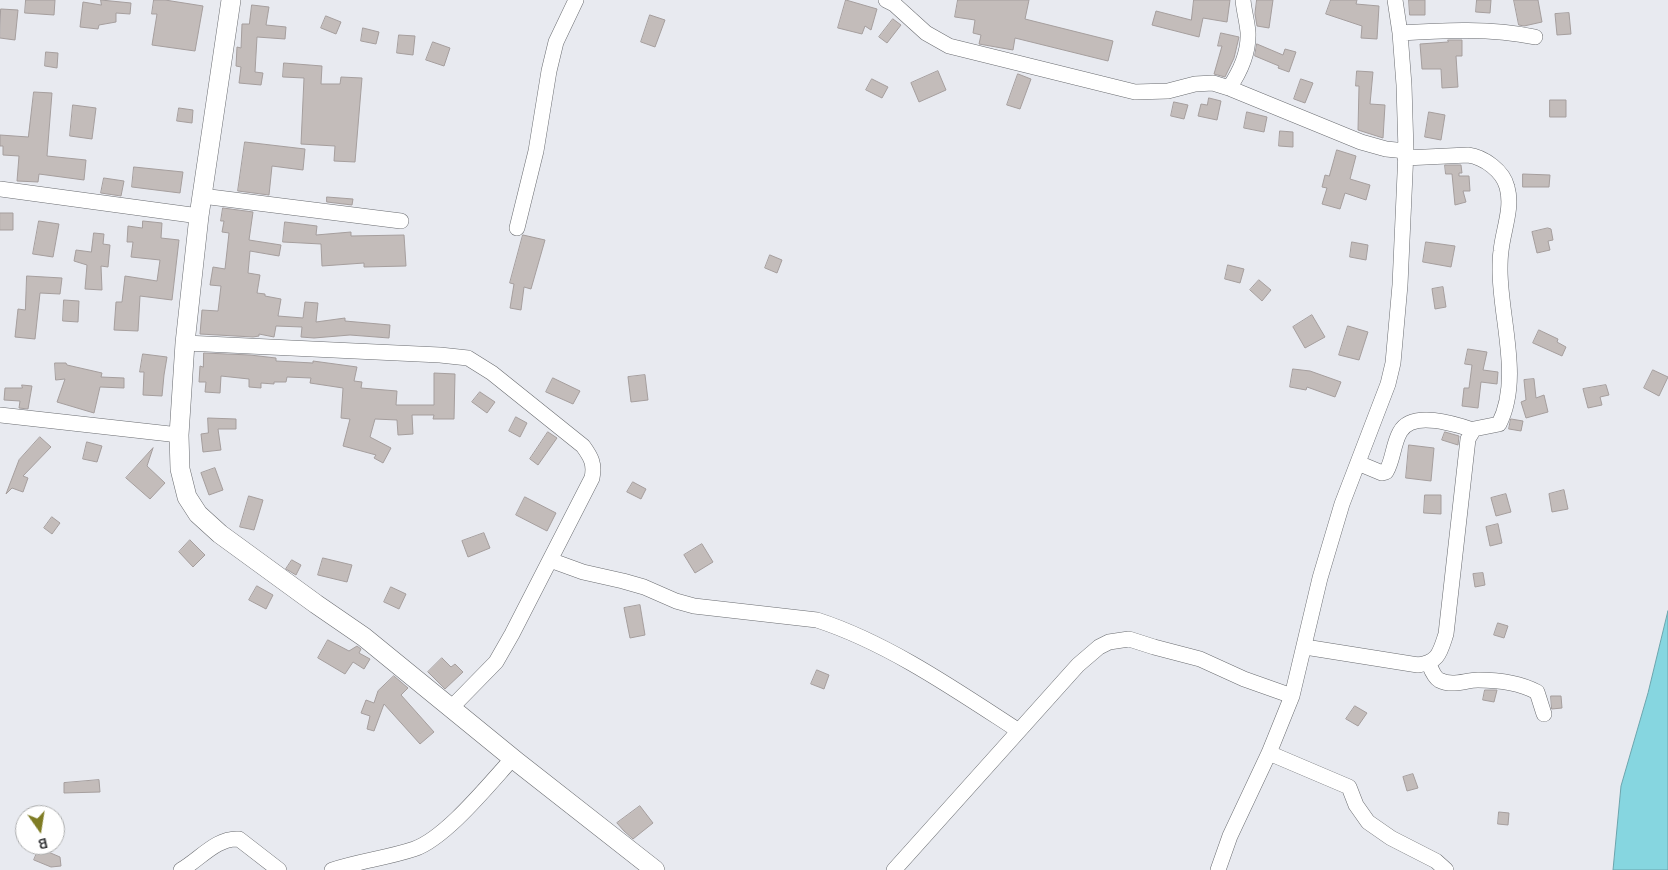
<!DOCTYPE html>
<html>
<head>
<meta charset="utf-8">
<style>
  body { margin:0 }
  #map { position:relative; width:1668px; height:870px; overflow:hidden; background:#e8eaf0; font-family:Lato,sans-serif }
  canvas { display:block }
  .north { position:absolute; left:15px; top:805px; width:50px; height:50px; box-sizing:border-box; background:#fff; border:1px solid #adaeaf; border-radius:50%; rotate:167deg; font-size:14px; font-weight:700; line-height:20px; text-align:center; color:#333436 }
  .north::after { content:''; display:block; margin:auto; width:18px; height:22px; background:#7f7c24; clip-path:polygon(50% 0,100% 100%,50% 72%,0 100%) }
</style>
</head>
<body>
<div id="map">
<canvas width="1668" height="870"></canvas>
<div class="north">B</div>
</div>
<script>
const ctx = document.querySelector('canvas').getContext('2d');
ctx.lineJoin = 'round';
function paint(path, color) { ctx.fillStyle = color; ctx.fill(path, 'evenodd'); }
function trace(path, color, width, dash) { ctx.strokeStyle = color; ctx.lineWidth = width; ctx.lineCap = dash ? 'butt' : 'round'; ctx.setLineDash(dash || []); ctx.stroke(path); }
const water = new Path2D(`
  M1668 611V870H1613L1621 786 1648 693Z`);
paint(water, '#86d6e0');
trace(water, '#6da5ad', 1);
const building = new Path2D(`
  M26 0H55L54 15 25 13Z
  M101 0 131 3 130 14 116 13V22L99 25 98 29 80 27 83 2 101 5Z
  M154 0H165L203 6 195 51 152 45 157 14H152Z
  M846 0 877 9 871 30 865 26 862 34 838 28Z
  M958 0H1029L1025 19 1113 41 1108 61 1015 38 1013 50 979 44 981 35 973 33 975 20 955 17Z
  M1194 0H1230L1227 22 1203 18 1199 37 1152 25 1156 11 1191 20Z
  M1257 0H1273L1269 28 1257 26 1255 14Z
  M1331 0H1357L1356 4 1379 6 1377 39 1361 38 1362 26 1326 14Z
  M1409 0H1425V15H1410Z
  M1477 0H1491L1490 13 1476 12Z
  M1514 0H1538L1542 22 1524 26 1519 25Z
  M252 5 269 7 266 25 286 27 285 39 257 37 255 72 263 73 261 85 239 83 241 67 236 66 237 47 241 48 242 24H249Z
  M1 9 18 10 15 40 0 38Z
  M1569 13 1571 34 1557 35 1555 14Z
  M650 15 665 20 655 47 641 42Z
  M326 16 341 22 336 34 321 28Z
  M893 19 901 25 887 43 879 37Z
  M363 28 379 32 376 44 361 41Z
  M1221 33 1239 37 1234 58 1225 77 1214 74 1222 46H1218Z
  M399 35 415 36 413 55 397 53Z
  M1448 40H1462V56H1456L1458 87 1442 88 1441 69H1422L1420 44 1448 42Z
  M433 42 450 48 444 66 426 60Z
  M1257 44 1283 55 1285 49 1296 52 1289 72 1278 68 1279 66 1255 56Z
  M46 52 58 53 57 68 45 66Z
  M284 63 322 66 321 84H340L341 77 362 78 355 162 334 161 335 146 301 144 304 78 283 77Z
  M938 71 946 90 919 102 911 83Z
  M1357 71 1373 72 1370 104 1385 105 1383 138 1358 130 1359 86H1356Z
  M1018 74 1031 79 1020 109 1007 105Z
  M872 79 888 87 882 98 866 90Z
  M1301 79 1313 83 1305 103 1294 99Z
  M34 92 52 93 47 156 86 160 84 180 39 174 38 182 17 181 19 156 3 155V146H0V135L28 137Z
  M1209 98 1221 101 1217 120 1198 116 1201 104 1207 105Z
  M1550 100H1566V117H1550Z
  M1174 102 1188 105 1184 119 1171 116Z
  M73 105 96 108 92 139 70 136Z
  M179 108 193 110 192 123 177 121Z
  M1247 112 1267 117 1264 132 1244 128Z
  M1429 112 1445 115 1441 140 1425 137Z
  M1280 131 1293 132V147L1279 146Z
  M245 142 305 149 303 170 272 166 269 195 238 191Z
  M1337 150 1356 156 1350 179 1370 185 1366 200 1345 193 1340 209 1322 204 1327 188 1322 187 1325 175 1329 176Z
  M1445 165H1461L1462 173H1459V176H1469L1470 191H1463L1466 202 1455 205 1452 174H1446Z
  M134 167 183 172 180 193 132 187Z
  M1523 174 1550 175 1549 187H1523Z
  M104 178 124 181 121 196 101 193Z
  M327 197 353 199 352 205 327 202Z
  M223 208 253 212 249 240 281 245 279 256 250 251 248 273 260 275 257 293 265 294V296L281 299 278 316 303 318 305 302 318 303 316 322 345 318V321L390 325 389 338 350 335 314 338 301 337 302 327 276 326 274 337 259 334V336L253 337 200 334 202 310 218 311 221 286 210 285 213 267 225 269 229 233 222 232 224 221H221Z
  M0 213H13V230H0Z
  M39 221 59 224 53 257 33 254Z
  M143 221 162 223 161 238 179 240 172 300 140 296 138 331 114 330 116 302H122L125 276 157 281 160 260 131 257 133 242H127L128 226 142 228Z
  M285 222 317 226 316 235 351 232V236L404 235 406 266 364 267V263L322 266 321 244 283 242Z
  M1548 228 1551 229 1553 240 1548 241 1550 250 1537 253 1532 232Z
  M94 233 104 234 103 244 110 245 108 267 101 266 102 290 85 289 87 265 74 261 76 250 91 252Z
  M523 235 545 240 531 289 524 287 521 310 510 308 514 284 510 283Z
  M1352 242 1368 245 1366 260 1350 257Z
  M1426 242 1455 246 1451 267 1423 262Z
  M770 255 782 260 777 273 765 268Z
  M1228 265 1244 269 1240 283 1225 279Z
  M27 276 62 278 60 294 40 293 35 339 15 337 18 309 25 310Z
  M1259 280 1271 290 1262 301 1250 290Z
  M1443 287 1446 307 1435 309 1432 289Z
  M64 300 79 301 78 322 63 321Z
  M1312 315 1325 337 1305 348 1293 327Z
  M1348 326 1368 332 1359 360 1339 355Z
  M1539 330 1558 339 1557 342 1566 347 1562 356 1533 343Z
  M1468 349 1487 352 1483 370 1498 372 1497 384 1481 382 1478 408 1462 406 1464 388H1469L1472 365 1465 364Z
  M204 353 250 355 276 358V361L313 363V361L357 367 354 381 362 382 361 388 397 391 396 405H434V373L455 374 454 419H433L434 415H412L413 434 398 435 397 420 375 419 370 437 391 448 383 463 374 458 376 455 343 446 350 419 341 418 343 388 310 383 311 378 287 377 286 382H274V384L261 383V388L249 387V379L221 376 220 393 205 392 206 382H199L200 366 203 367Z
  M143 354 167 357 164 375 162 396 143 395 144 372H140Z
  M55 363H66L67 365 102 373 101 377 124 378V388L100 387 94 413 57 402 65 379 56 380Z
  M1293 369 1310 371 1341 382 1335 397 1307 387 1306 390 1290 387Z
  M1653 370 1668 377 1659 396 1644 388Z
  M645 375 648 400 631 402 628 377Z
  M553 378 580 391 573 404 546 392Z
  M1534 379 1536 398 1544 395 1548 412 1526 418 1521 402 1526 400 1524 380Z
  M22 385 32 386 28 409 19 408 20 401 4 400 5 388H22Z
  M1606 385 1609 395 1600 397 1602 405 1588 408 1583 389Z
  M480 392 495 402 487 413 472 402Z
  M516 417 527 423 520 437 509 431Z
  M208 418 236 419V429H218L221 450 203 452 201 434 208 433Z
  M1511 419 1523 421 1521 431 1509 429Z
  M548 432 557 438 538 465 530 459Z
  M1445 432 1459 436 1458 445 1442 440Z
  M40 437 51 447 23 476 28 478 23 492 12 488 6 494 19 460Z
  M87 442 102 446 97 462 83 459Z
  M1409 445 1434 448 1431 481 1406 478Z
  M153 448 147 466 165 483 150 499 126 478Z
  M215 468 223 490 209 495 201 473Z
  M633 482 646 489 641 499 627 492Z
  M1564 490 1568 509 1552 512 1549 494Z
  M1506 494 1511 512 1496 516 1491 498Z
  M1425 495H1441V514L1424 513Z
  M249 496 263 500 254 530 240 527Z
  M525 497 556 513 547 531 516 515Z
  M52 517 60 523 52 534 44 528Z
  M1498 524 1502 543 1490 546 1486 527Z
  M484 533 490 548 468 557 462 541Z
  M190 540 205 555 193 567 179 552Z
  M702 544 713 562 695 573 684 555Z
  M323 558 352 565 347 582 318 575Z
  M292 560 301 565 296 575 286 569Z
  M1483 573 1485 585 1475 587 1473 574Z
  M257 586 273 595 266 609 249 600Z
  M391 587 406 594 399 609 384 602Z
  M640 605 645 635 630 638 624 608Z
  M1498 623 1508 626 1504 638 1494 635Z
  M328 640 349 651 357 646 361 649 359 653 370 659 364 669 353 662 345 674 318 658Z
  M442 658 451 667 455 664 463 672 445 689 428 672Z
  M817 670 829 675 824 689 811 684Z
  M394 676 408 688 401 695 434 732 420 744 384 704 374 731 367 729 370 716 361 713 366 700 374 703 378 691Z
  M1485 690H1497L1494 702 1483 700Z
  M1551 696H1561L1562 708 1552 709Z
  M1355 706 1367 713 1358 726 1346 719Z
  M1413 774 1418 788 1407 791 1403 777Z
  M99 780 100 792 64 793V783Z
  M640 806 653 823 633 839 624 831 617 823Z
  M1499 812 1509 813 1508 825 1498 824Z
  M39 848 60 857 61 866 51 867 34 860Z`);
paint(building, '#c3bcba');
trace(building, '#a59e9d', 1);
const minor = new Path2D(`
  M886 0 894 4 926 33 949 46 1135 92 1168 91 1195 84 1213 83 1229 88 1361 142 1386 149 1406 151
  M1400 33C1445 30 1491 28 1535 37
  M1229 88C1240 72 1249 52 1248 32 1247 21 1244 11 1243 0
  M0 189 199 216
  M202 196 401 221
  M517 228 536 151 549 71 556 42 576 0
  M185 343 440 355 468 358 492 373 583 446C591 457 595 464 592 478L512 634 496 662 451 708
  M0 415 179 435
  M1358 463 1382 473 1386 472C1393 461 1393 444 1400 432 1412 410 1455 424 1473 430
  M550 560 583 572 623 581 644 587 676 601 694 606 817 620C888 643 956 690 1019 731
  M1305 647 1418 665C1439 662 1440 652 1446 634L1468 439 1474 429 1499 424C1522 379 1500 318 1500 270 1500 264 1500 257 1501 251 1503 230 1513 208 1507 187 1503 171 1484 157 1468 155L1405 158
  M1429 664C1431 669 1434 677 1439 680 1453 687 1465 680 1478 680 1497 680 1520 683 1537 692L1544 714
  M1269 753 1349 787 1356 805 1368 822 1391 838 1436 861 1446 870
  M181 870C199 860 217 837 239 839L279 870
  M332 870C359 861 387 858 414 849 446 838 489 784 513 758
  M894 870 1078 665 1099 647 1109 642 1129 639 1154 647 1200 659 1244 679 1292 696
  M1218 870 1230 836 1269 753 1292 696 1320 578 1342 504 1388 384 1393 363 1400 285 1406 151 1404 85 1400 33 1395 0`);
const major = new Path2D(`
  M231 0 199 216 185 343 179 435 180 469 187 497 198 514 220 534 316 604 364 637 516 761 655 870`);
trace(minor, '#6a6c70', 16);
trace(major, '#6a6c70', 20);
trace(minor, '#fff', 15);
trace(major, '#fff', 19);
</script>
</body>
</html>
